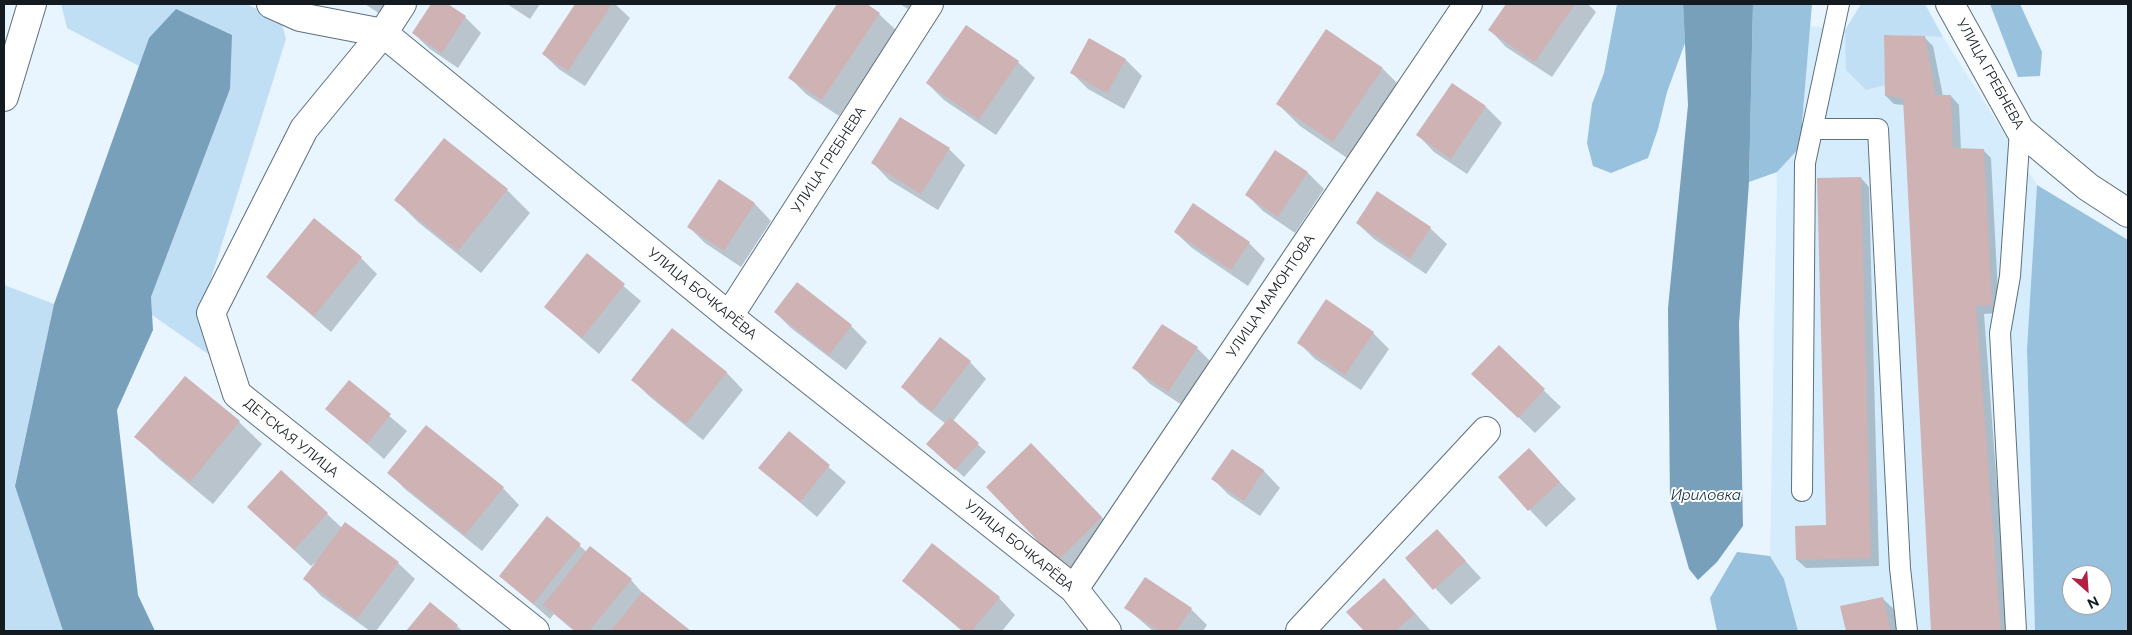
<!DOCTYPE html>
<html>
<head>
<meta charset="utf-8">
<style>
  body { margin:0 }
  #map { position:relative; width:2132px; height:635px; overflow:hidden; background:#e8f5ff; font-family:Raleway,sans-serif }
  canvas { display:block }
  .frame { position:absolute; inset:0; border:5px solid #131b20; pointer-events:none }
  .north { position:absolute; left:2062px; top:565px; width:50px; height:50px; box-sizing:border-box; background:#fff; border:1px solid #a1a4a6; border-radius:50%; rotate:154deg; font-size:14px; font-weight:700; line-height:20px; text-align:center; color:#131b20 }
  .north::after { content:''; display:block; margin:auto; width:18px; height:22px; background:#b32042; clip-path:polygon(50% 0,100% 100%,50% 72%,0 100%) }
</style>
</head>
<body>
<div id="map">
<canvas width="2132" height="635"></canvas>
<div class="frame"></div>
<div class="north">N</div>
</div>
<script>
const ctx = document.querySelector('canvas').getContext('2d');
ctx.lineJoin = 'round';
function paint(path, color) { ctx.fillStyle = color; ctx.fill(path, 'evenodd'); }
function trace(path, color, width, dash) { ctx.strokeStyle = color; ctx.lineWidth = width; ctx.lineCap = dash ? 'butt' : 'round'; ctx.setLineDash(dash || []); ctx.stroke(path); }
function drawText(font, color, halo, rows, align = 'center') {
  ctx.font = font + ' Raleway,sans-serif'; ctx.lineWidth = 4; ctx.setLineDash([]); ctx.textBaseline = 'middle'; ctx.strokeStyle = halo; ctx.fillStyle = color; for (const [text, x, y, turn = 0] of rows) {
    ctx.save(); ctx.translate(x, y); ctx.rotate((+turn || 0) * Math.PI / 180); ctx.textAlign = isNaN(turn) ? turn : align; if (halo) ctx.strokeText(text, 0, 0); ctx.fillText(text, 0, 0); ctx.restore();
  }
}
paint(new Path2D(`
  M1810 26 1884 35 1943 37 2037 185 2027 349 2035 631H1798L1784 579 1770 556 1777 172 1800 146Z`), '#d4ecfc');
paint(new Path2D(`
  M61 4H246L281 20 286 39 203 304 208 354 152 315 151 297 230 89 149 38 139 66 67 28Z
  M1861 4H1925L1943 37 1884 35 1885 85 1866 90 1846 70 1845 30Z
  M4 285 54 304 15 485 63 631H4Z`), '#c0dff4');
paint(new Path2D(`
  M1617 4H1683L1685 43 1667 92 1658 129 1648 158 1611 173 1593 166 1587 143 1592 104 1604 73Z
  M1753 4H1812L1800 147 1777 172 1749 182Z
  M1990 4H2020L2042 52 2040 76 2018 77Z
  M2037 185 2128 240V631H2035L2027 349ZM2072 575H2102V605H2072Z
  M1737 552 1770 556 1784 579 1798 631H1717L1710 598Z`), '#97c1dd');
paint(new Path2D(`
  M1683 4H1753L1749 182 1739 324 1743 526 1717 562 1698 580 1689 569 1670 501 1668 308 1688 105Z
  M176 9 232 35 230 89 151 297 153 330 117 410 138 595 155 631H63L15 486 54 304 149 38Z`), '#78a0bb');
paint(new Path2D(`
  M365 4H408L395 24Z
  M432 4H445L465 17 481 33 458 68 430 49 413 33Z
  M507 4H540L530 19Z
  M576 4H615L630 18 585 86 560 70 543 54Z
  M839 4H864L879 14 896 30 839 116 806 94 790 78Z
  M900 4H911L908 9Z
  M1507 4H1588L1596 12 1552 77 1506 47 1490 30Z
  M1924 37 1933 46 1943 96H1951L1959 105 1961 150H1983L1991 158 1999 313 1984 314 2008 631H1932L1904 105 1894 104 1886 96Z
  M1089 40 1126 60 1142 76 1124 109 1088 89 1071 72Z
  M1018 62 1035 78 996 135 944 100 927 83Z
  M1383 69 1405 91 1356 164 1300 126 1277 103Z
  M1452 85 1486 107 1502 123 1467 174 1434 152 1418 135Z
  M444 140 507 190 530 213 481 273 418 222 396 200Z
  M949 149 965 165 938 210 889 180 873 163Z
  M1275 152 1308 173 1324 189 1295 233 1263 211 1246 194Z
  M1861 178 1869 187 1879 566 1806 568 1797 560 1828 526Z
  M719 181 755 204 771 221 741 267 705 243 689 227Z
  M1378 192 1430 228 1447 244 1426 274 1374 239 1357 223Z
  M1175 232 1249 243 1265 259 1248 286 1192 248Z
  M587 255 641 301 599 354 545 307Z
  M361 258 377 274 331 332 267 277Z
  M775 312 851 326 867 342 846 370 791 328Z
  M1162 325 1197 348 1214 365 1185 407 1150 384 1134 368Z
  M673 330 727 373 743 390 703 440 649 396 633 380Z
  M1373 333 1389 349 1361 390 1315 359 1299 343Z
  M1499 347 1561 407 1535 433 1490 390Z
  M970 362 986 379 953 421 986 452 964 477 936 452 946 424 919 403 902 387Z
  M185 377 239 422 262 444 213 504 159 459 136 437Z
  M349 382 407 431 384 459 327 409Z
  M789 433 846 482 817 517 760 468Z
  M1232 450 1264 471 1280 488 1260 516 1229 495 1213 479Z
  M1529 450 1576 499 1546 527 1499 477Z
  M1053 468 1124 540 1080 583 1057 560Z
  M389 473 503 488 519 505 482 551 405 489Z
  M327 514 342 528 345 524 398 563 415 579 376 631H370L321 596 305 579 319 559 311 566 265 523Z
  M547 518 587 552 631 580 646 597 689 631H574L554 614 550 619 501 576Z
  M1437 530 1481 578 1451 605 1407 558Z
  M1384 580 1400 596 1431 631H1366L1348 612Z
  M903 581 999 598 1015 615 1002 631H962Z
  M1882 598 1899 614 1903 631H1847L1842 607Z
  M430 604 457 626 462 631H407Z
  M1125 607 1191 609 1207 625 1203 631H1153Z`), '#0003');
paint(new Path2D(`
  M431 4H448L466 16 442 53 412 33Z
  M575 4H612L568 71 542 54Z
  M837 4H867L880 13 822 100 788 78Z
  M1506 4H1575L1535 62 1488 30Z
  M966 25 1019 61 979 120 926 83Z
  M1326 29 1383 68 1333 142 1276 104Z
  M1884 35 1925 36 1936 95H1951L1953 148 1984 149 1992 305 1976 306 2001 631H1931L1903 98 1885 96Z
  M1089 38 1126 59 1107 93 1070 73Z
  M1452 83 1486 106 1451 159 1416 135Z
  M900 117 950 148 921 194 871 163Z
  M444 138 508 189 458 251 394 200Z
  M1275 150 1308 172 1278 217 1245 195Z
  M1861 177 1871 558 1796 560 1795 526 1826 525 1817 178Z
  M719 179 755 203 724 251 687 227Z
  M1377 191 1431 227 1410 259 1356 223Z
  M1193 203 1250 242 1231 270 1174 232Z
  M314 218 362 257 314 316 266 277Z
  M587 253 625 284 582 338 544 307Z
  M797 282 852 325 829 355 774 312Z
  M1326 299 1374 332 1345 375 1297 343Z
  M1162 324 1198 347 1168 392 1132 368Z
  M672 328 727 372 686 424 631 380Z
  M940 337 971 361 932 411 901 387Z
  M1499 345 1545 389 1518 418 1471 374Z
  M185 376 240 421 190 482 134 437Z
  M349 380 391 414 367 444 325 409Z
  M950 417 979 443 955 470 926 444Z
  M426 425 504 487 465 535 387 473Z
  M789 431 830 465 800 502 758 468Z
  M1031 443 1102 517 1057 561 986 487Z
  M1529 448 1560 482 1528 511 1498 477Z
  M1232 449 1264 470 1244 501 1211 479Z
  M281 470 328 513 294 550 247 507Z
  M547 516 581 544 533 604 499 576Z
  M345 522 399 562 357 619 303 579Z
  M1437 529 1466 561 1433 590 1405 558Z
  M932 543 1000 597 972 631H964L902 581Z
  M590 546 632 579 589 631H576L543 605Z
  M1145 577 1192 608 1176 631H1159L1124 608Z
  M1384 578 1415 614 1395 631H1364L1346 612Z
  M642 592 691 631H611Z
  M1883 597 1891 631H1846L1840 606Z
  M430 602 458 625 453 631H406Z`), '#ceb2b4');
const lane = new Path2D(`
  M1812 129H1878L1900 568 1907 631
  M1802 491 1805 163 1839 4
  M2016 631 2000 333 2010 276 2020 130`);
const street = new Path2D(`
  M271 4 300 17 383 33 729 316 1074 589 1107 631
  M402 4 383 33 304 129 211 313 237 394 535 631
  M1950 4 2020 130 2088 187 2128 213
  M4 97 32 4
  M729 316 929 4
  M1074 589 1468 4
  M1300 631 1486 431`);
trace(lane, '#5c707d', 22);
trace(street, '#5c707d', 30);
trace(lane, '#fff', 20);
trace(street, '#fff', 28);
drawText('14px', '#131b20', '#fff', [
  ["УЛИЦА ГРЕБНЕВА",1990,74,61],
  ["УЛИЦА ГРЕБНЕВА",829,160,-57],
  ["УЛИЦА БОЧКАРЁВА",702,294,39],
  ["УЛИЦА МАМОНТОВА",1271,296,-56],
  ["ДЕТСКАЯ УЛИЦА",291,438,39],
  ["УЛИЦА БОЧКАРЁВА",1019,546,39]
]);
drawText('italic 15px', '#0c2f43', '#fff', [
  ["Ириловка",1706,495]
]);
</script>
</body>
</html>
